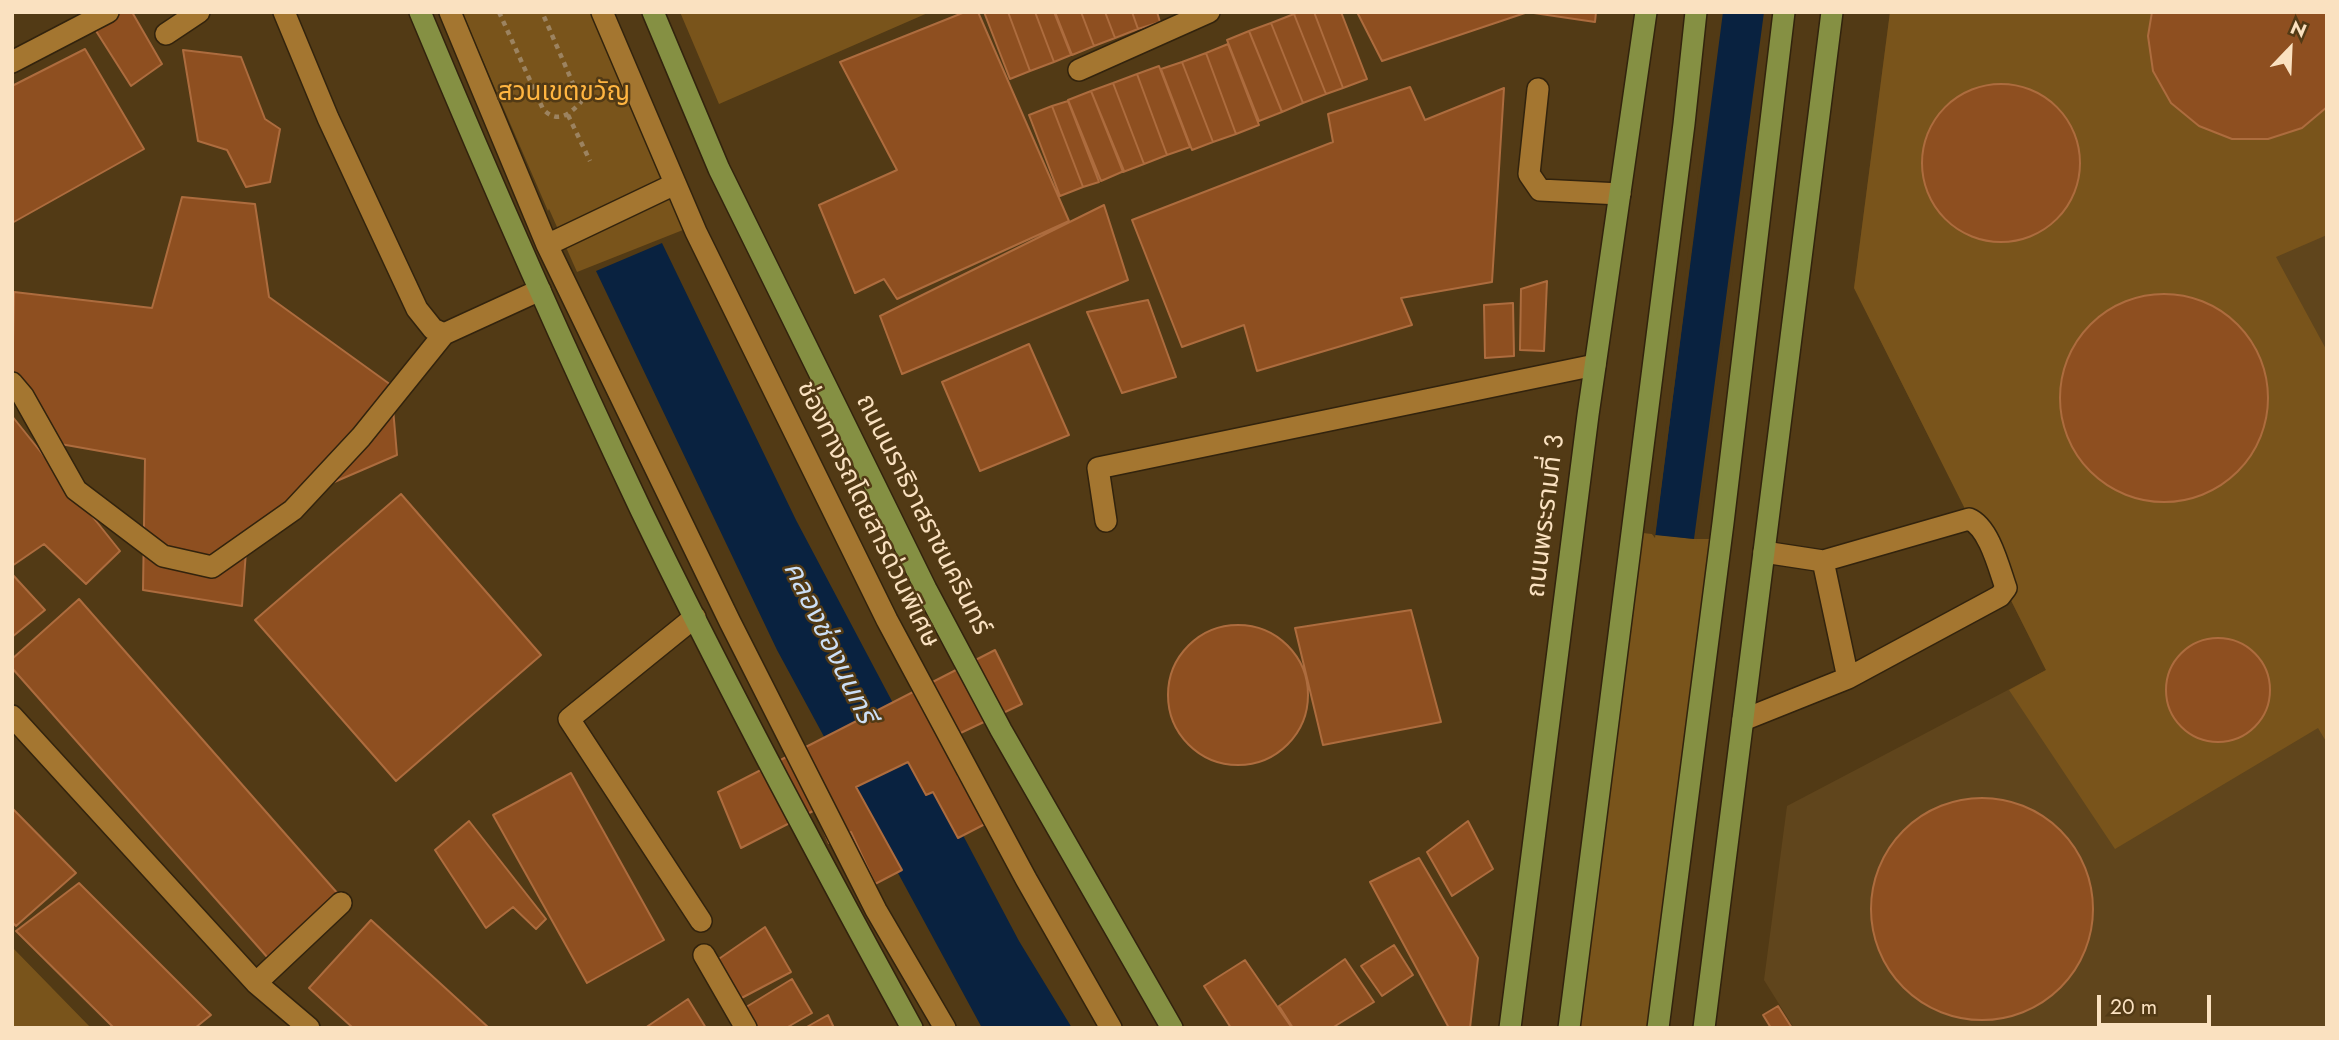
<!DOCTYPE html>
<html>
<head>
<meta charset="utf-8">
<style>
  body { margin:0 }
  #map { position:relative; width:2339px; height:1040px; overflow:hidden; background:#523a15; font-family:Jost,sans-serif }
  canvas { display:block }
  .frame { position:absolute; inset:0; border:14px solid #fae1c0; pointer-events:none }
  .north { position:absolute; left:2255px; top:14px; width:70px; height:70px; -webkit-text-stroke:5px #523a15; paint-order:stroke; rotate:23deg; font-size:19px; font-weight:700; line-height:28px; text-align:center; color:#fae1c0 }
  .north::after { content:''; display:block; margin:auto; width:24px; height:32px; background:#fae1c0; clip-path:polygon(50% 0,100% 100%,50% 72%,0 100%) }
  .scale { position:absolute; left:2097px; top:995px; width:114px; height:32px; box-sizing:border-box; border:4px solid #fae1c0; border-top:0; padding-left:9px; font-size:21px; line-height:24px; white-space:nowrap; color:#fae1c0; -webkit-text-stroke:5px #523a15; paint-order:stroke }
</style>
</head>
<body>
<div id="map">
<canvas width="2339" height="1040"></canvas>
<div class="frame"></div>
<div class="north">N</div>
<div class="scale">20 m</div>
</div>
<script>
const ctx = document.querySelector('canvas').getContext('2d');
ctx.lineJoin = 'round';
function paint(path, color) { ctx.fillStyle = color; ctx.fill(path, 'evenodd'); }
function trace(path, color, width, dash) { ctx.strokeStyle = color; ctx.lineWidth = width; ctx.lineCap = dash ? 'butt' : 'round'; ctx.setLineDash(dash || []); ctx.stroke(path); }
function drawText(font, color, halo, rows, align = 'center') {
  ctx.font = font + ' Jost,"Noto Sans Thai",sans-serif'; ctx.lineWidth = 5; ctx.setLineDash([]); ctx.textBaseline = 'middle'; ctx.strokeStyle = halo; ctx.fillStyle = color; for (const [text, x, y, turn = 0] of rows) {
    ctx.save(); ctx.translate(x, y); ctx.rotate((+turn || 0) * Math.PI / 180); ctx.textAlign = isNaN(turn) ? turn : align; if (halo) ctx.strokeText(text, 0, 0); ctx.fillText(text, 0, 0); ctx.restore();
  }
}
paint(new Path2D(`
  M1890 12H2327V1028H1794L1764 980 1787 806 2046 670 1854 288Z`), '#60451c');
paint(new Path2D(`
  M462 12H594L688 228 577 272 549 209 548 211Z
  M680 12H930L719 104Z
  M1890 12H2327V235L2276 257 2327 351V743L2318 728 2115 849 2009 690 2046 670 1854 288Z
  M1643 533 1694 539H1727L1664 1028H1571L1634 551Z
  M12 947 91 1028H12Z`), '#79541b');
paint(new Path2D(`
  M1723 12H1764L1694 539 1655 535Z
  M662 243 796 520 1019 941 1072 1028H982L777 650 596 271Z`), '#092240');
paint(new Path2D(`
  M1704 127 1707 128 1655 538 1652 534Z
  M1748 135H1751L1696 542Z`), '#523a15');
const building = new Path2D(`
  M84 12H132L162 64 131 86Z
  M965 12H978L1069 221 897 299 884 279 855 293 819 205 897 170 840 62Z
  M984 12H1008L1030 71 1010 79Z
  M1008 12H1035L1054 62 1030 71Z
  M1035 12H1054L1071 55 1054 62Z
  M1055 12H1081L1094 46 1072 55Z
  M1081 12H1105L1115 38 1094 46Z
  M1105 12H1132L1138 29 1115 38Z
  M1132 12H1157L1160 22 1138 29Z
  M1298 12H1314L1343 88 1326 94 1294 14Z
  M1314 12H1341L1367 79 1343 88Z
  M1357 12H1525V13L1382 61Z
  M1527 12H1596L1595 22Z
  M2152 12H2327V107L2302 128 2268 139H2232L2199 126 2171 103 2153 71 2148 36Z
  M1294 14 1326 94 1303 103 1271 23Z
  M1271 23 1303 103 1282 112 1249 31Z
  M1249 31 1282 112 1259 121 1227 40Z
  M1228 44 1259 125 1236 134 1206 53Z
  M85 49 144 149 12 223V86Z
  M183 50 241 57 265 119 280 129 270 182 246 187 227 150 198 141Z
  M1206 53 1236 134 1213 142 1182 62Z
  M1182 62 1213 142 1192 150 1161 69Z
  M1159 66 1190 147 1167 155 1137 74Z
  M1137 74 1167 155 1144 164 1113 83Z
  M1113 83 1144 164 1123 172 1091 91Z
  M1922 163a79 79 0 1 1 158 0a79 79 0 1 1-158 0Z
  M1410 87 1425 120 1504 88 1492 282 1401 298 1412 325 1257 371 1244 325 1182 347 1132 220 1333 142 1328 114Z
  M1091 91 1124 171 1101 181 1068 100Z
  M1068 101 1099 182 1083 187 1052 106Z
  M1052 106 1083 187 1060 196 1029 115Z
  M182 197 255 204 269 297 391 385 397 455 332 483 246 551 242 606 143 590 145 459 49 442 12 395 14 292 152 308Z
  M1104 205 1128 280 902 374 880 316Z
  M1547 281 1544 351 1520 350 1521 289Z
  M2060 398a104 104 0 1 1 208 0a104 104 0 1 1-208 0Z
  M1148 300 1176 377 1122 393 1087 312Z
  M1513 303 1514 356 1485 358 1484 305Z
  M1029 344 1069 435 980 471 942 382Z
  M12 416 120 551 86 584 44 544 12 566Z
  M401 494 541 655 396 781 255 620Z
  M12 574 45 610 12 637Z
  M79 599 339 895 268 958 12 668V659Z
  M1411 610 1441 722 1323 745 1295 628Z
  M1168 695a70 70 0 1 1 140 0a70 70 0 1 1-140 0Z
  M2166 690a52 52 0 1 1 104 0a52 52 0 1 1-104 0Z
  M995 650 1022 704 950 738 968 773 958 776 987 823 958 838 933 792 926 795 908 762 856 787 902 870 875 884 851 832 829 843 815 810 741 848 718 792Z
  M571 773 664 940 587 983 493 815Z
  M1871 909a111 111 0 1 1 222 0a111 111 0 1 1-222 0Z
  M12 808 76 873 16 926 12 922Z
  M469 821 546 919 536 929 513 907 486 928 435 850Z
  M1468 821 1493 869 1452 896 1427 852Z
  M1419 858 1478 958 1470 1028H1449L1370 882Z
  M79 883 211 1015 195 1028H114L16 931Z
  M371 920 489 1028H353L309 988Z
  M765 927 791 972 732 1003 710 965Z
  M1394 945 1413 975 1382 996 1361 966Z
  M1345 959 1374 1002 1332 1028H1293L1279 1006Z
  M1245 960 1292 1028H1231L1204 986Z
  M792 979 812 1013 786 1028H747L738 1012Z
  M688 999 706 1028H645Z
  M1778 1006 1792 1028H1771L1763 1015Z
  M828 1015 834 1028H805Z`);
paint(building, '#8e4f20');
trace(building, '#ad6c3e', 2);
const minor = new Path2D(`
  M284 12 328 118 417 309 433 329 444 334 540 290
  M450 12 547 245 730 622 876 910 945 1028
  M602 12 696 232 887 620 1026 879 1111 1028
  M166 34 199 12
  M12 62 108 12
  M1079 70 1209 12
  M1538 89 1529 174 1540 190 1620 194
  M547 245 675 184
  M12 383 23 396 76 490 163 556 212 567 293 510 361 437 444 334
  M1106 521 1098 468 1595 365
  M1764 552 1823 561 1969 519C1989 527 1999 568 2006 588L2000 596 1848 678 1823 561
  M695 617 569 719 701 921
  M12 716 256 983 309 1028
  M1743 720 1848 678
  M704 955 746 1028
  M256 983 341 903`);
const major = new Path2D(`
  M420 12C490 180 563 346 641 510 726 685 818 857 912 1028
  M653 12 719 169 926 589 1001 730 1172 1028
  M1510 1028 1588 415 1646 12
  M1569 1028 1684 124 1696 12
  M1658 1028 1723 523 1784 12
  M1704 1028 1832 12`);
trace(minor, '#32230d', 24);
trace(major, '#32230d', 24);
trace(new Path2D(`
  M499 12 543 109C557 124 569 115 581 102L542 12
  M568 115 590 161`), '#9c8360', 4.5, [5, 5]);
trace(minor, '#a47630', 21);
trace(major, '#859043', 21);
drawText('26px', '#ffb541', '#523a15', [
  ["สวนเขตขวัญ",564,94]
]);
drawText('26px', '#fae1c0', '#523a15', [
  ["ช่องทางรถโดยสารด่วนพิเศษ",867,515,64],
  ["ถนนนราธิวาสราชนครินทร์",922,515,63],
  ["ถนนพระรามที่ 3",1547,516,-83]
]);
drawText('italic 28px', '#ccdff6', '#523a15', [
  ["คลองช่องนนทรี",828,643,64]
]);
</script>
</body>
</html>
